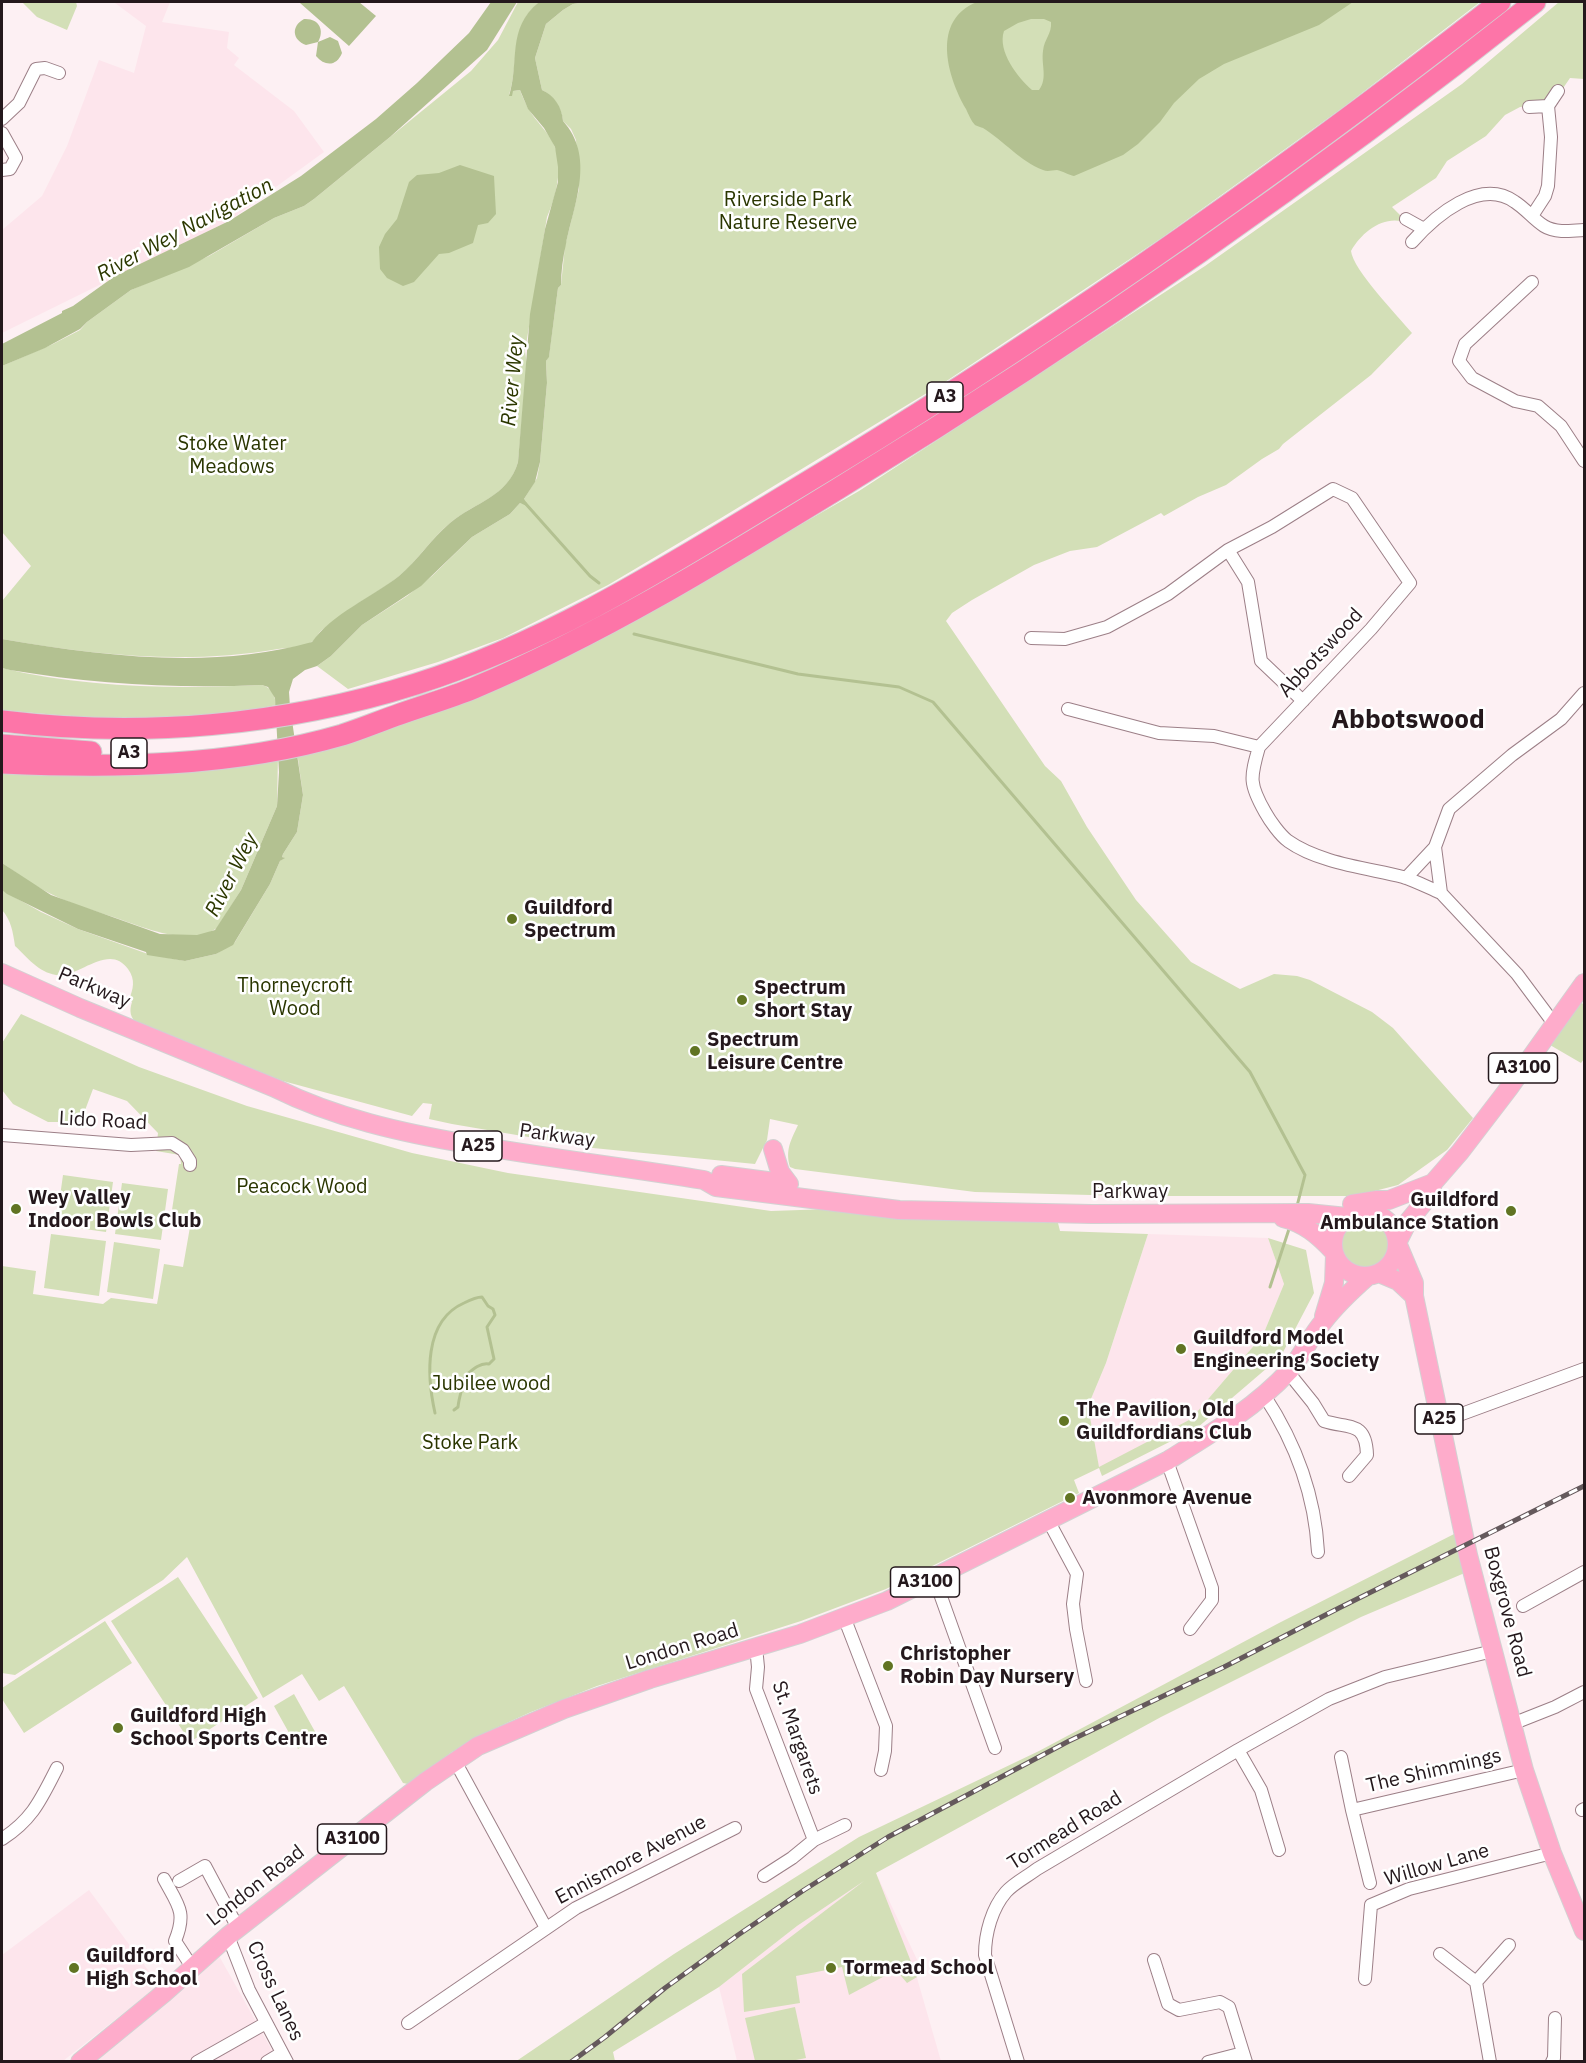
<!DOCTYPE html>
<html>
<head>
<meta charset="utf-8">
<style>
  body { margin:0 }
  #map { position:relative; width:1586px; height:2063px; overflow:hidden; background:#fdf0f3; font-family:"IBM Plex Sans",sans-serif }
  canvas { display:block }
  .frame { position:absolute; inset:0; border:3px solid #24181c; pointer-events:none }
</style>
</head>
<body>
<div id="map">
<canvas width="1586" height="2063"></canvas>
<div class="frame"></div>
</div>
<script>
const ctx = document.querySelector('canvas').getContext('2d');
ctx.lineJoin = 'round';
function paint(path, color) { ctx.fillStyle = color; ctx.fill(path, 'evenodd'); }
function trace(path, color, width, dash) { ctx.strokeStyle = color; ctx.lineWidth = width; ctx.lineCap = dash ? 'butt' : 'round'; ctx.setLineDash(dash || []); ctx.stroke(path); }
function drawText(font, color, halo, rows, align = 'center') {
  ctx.font = font + ' "IBM Plex Sans",sans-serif'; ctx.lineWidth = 5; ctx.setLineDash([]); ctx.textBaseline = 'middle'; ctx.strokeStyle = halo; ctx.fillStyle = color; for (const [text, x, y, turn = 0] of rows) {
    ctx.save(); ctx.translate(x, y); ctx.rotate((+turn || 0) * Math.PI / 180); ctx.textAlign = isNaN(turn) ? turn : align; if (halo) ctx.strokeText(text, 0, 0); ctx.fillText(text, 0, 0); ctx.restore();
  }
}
paint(new Path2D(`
  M116 2H170L162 22 229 32 227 48 239 58 234 65 294 111 324 152 229 221 2 333V230L42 196 67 146 99 60 134 73 146 26 115 3Z
  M1148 1234 1268 1238 1284 1284 1263 1335 1191 1419 1099 1468 1088 1406 1106 1363Z
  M876 1873 920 1966 915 1971 941 2061H737L719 1987 797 1926Z
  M89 1890 159 1985 63 2061 2 2062V1955Z
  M218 1954 278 2061 93 2062Z`), '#fde5ec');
paint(new Path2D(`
  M24 2H76L77 6 67 30 37 17 23 3Z
  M518 2H539C508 28 520 61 509 95L513 91 520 90C522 96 525 102 528 108 536 122 549 132 555 147 563 169 556 197 547 217L525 351 527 365 518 462C508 498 474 502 449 524 433 537 422 554 408 568 396 580 381 589 367 598 351 607 337 619 322 630 318 633 317 638 313 641 306 647 288 648 278 649 187 665 92 655 2 639V601L31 566 2 532V366L53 344 80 330 87 322 131 290 209 256 274 218 304 206 314 199 471 71 498 40Z
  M586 2H1480L1345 106 1163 237 945 382 721 518 608 585 503 638 438 662 348 689 317 666 331 656 362 625 407 596 432 576 472 537 510 514 520 503 524 504V499L537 478 540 462 547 383 546 361 549 356 558 288 561 285 565 246 579 189 576 140 571 129 563 121C562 108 553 95 542 90L535 58 546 24 563 10 573 4Z
  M1559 2H1584V79L1570 78 1557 97 1545 104 1520 107 1505 115 1486 136 1447 161 1436 178 1392 207 1402 217 1401 221C1381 217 1361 233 1351 251 1353 270 1398 316 1412 333L1371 375 1283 444 1279 449 1262 459 1226 485 1198 497 1164 516 1161 513 1097 547 1070 551 1034 565 972 600 952 613 946 621 1045 766 1061 781 1087 827 1136 900 1191 962 1240 989 1274 974 1297 976 1310 980 1372 1012 1393 1028 1473 1118 1447 1150 1398 1185 1355 1196H1129L975 1192 795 1169 790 1167C785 1150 791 1140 798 1125L770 1119 767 1140 755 1164 593 1148 452 1124 429 1119 432 1104 423 1103 412 1116 283 1081 138 1024C130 1018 129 1011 132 1002L129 1000C133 989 136 980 128 969 109 942 79 978 56 975 38 972 27 957 15 946 13 932 11 920 2 910V890L41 912 78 929 148 954 185 961 216 954 235 942 270 884 280 861 284 858 282 857 283 854 297 832 303 795 297 752 377 733 462 704 534 671 622 627 859 491 1205 266 1462 84Z
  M2 668C85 688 176 689 262 685 272 688 275 695 276 705 189 725 91 719 3 710L2 709Z
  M278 755 277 806 241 890 217 928C188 949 139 925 110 916 89 909 68 903 49 893 32 885 17 873 2 863V770Z
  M1581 1003 1584 1004V1059L1581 1063 1550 1045Z
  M21 1014 139 1067 247 1106 412 1153 508 1173 771 1211 859 1208 1057 1219 1060 1231 1148 1234 1106 1363 1088 1406 1099 1467 1191 1419 1263 1335 1284 1284 1268 1238 1306 1250 1314 1293 1281 1356 1197 1428 1102 1476 1099 1468 1074 1480 1079 1493 886 1589 801 1621 597 1686 531 1712 487 1732 452 1752 408 1784 403 1783 344 1686 319 1701 302 1674 263 1698 187 1557 163 1580 15 1675 2 1673V1266L36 1271 33 1294 103 1304 111 1298 157 1304 164 1264 183 1267 190 1227 170 1223 179 1164H181L180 1155 156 1151 158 1133 127 1101 93 1089 84 1113 72 1122H48L13 1104 2 1090V1043Z
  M63 1175 113 1182 106 1232 56 1225Z
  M122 1183 168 1189 161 1240 115 1234Z
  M1339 1241a26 26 0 1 1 52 0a26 26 0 1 1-52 0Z
  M51 1234 106 1241 99 1296 44 1288Z
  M114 1242 160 1249 153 1299 107 1292Z
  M1460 1531 1467 1572 1361 1617 1161 1717 876 1873 917 1977 907 1983 896 1970 849 1995 842 1967 796 1976 800 2003 744 2012 742 1974 864 1881 797 1926 719 1987 613 2052 615 2061 515 2062 674 1954 859 1837 1039 1751 1279 1623Z
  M178 1577 258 1698 190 1742 111 1621Z
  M105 1621 132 1663 24 1733 2 1699V1688Z
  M294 1694 318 1737 298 1749 274 1706Z
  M795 2007 806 2058 791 2061H755L745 2018Z`), '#d3dfb7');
paint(new Path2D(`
  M301 2H359L376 16 349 46 300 3Z
  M491 2H517L487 50 390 137 314 199 304 206 274 218 189 267 131 290 87 322 80 329 45 348 2 366V344L62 313V311L73 306 115 276 229 221 301 176 376 119 417 83 469 33Z
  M539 2H586L573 4 563 10 546 24 535 58 542 90C554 95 562 107 563 121 595 157 575 201 566 244 563 257 561 271 561 285L558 288 549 357 546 361 547 383 540 462 535 482 524 499 528 505 527 506 520 503 510 514 472 537 421 586 362 625 331 656 317 666 305 670 293 679 289 692 290 707 303 795 297 832 283 854 282 857 285 858 280 861 270 884 233 945 216 954 185 961 147 955 146 952 78 929 7 894 2 890V863L51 895 160 934 197 935 215 930 241 890 277 806 279 772 275 698 268 687 262 685C177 689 94 684 10 670L2 668V639C102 656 213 670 312 642 332 614 372 597 399 576 418 560 431 539 450 523 475 502 508 497 518 462L530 314 545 229 558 182V167L555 147 544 128 528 109 520 90 513 91 512 96H509C520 61 506 29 539 2Z
  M977 2H1353L1319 25 1224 64 1199 79 1174 103 1160 122 1138 144 1123 155 1074 176C1069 175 1062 171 1057 170 1052 170 1048 172 1043 170 1020 161 1004 141 983 128 982 128 975 125 975 125 971 121 968 113 966 109 947 76 931 20 977 2ZM1031 19H1044L1051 22C1052 34 1044 39 1043 51 1041 65 1048 78 1039 90H1032C1018 78 997 51 1004 31L1018 23Z
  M304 19C319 18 325 30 318 42L330 37 338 41 342 53C337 66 325 67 316 56L318 42 306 45C292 40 291 26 304 19Z
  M460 165 494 176 496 214 488 223 478 225 473 243 449 253 439 254 414 282 403 286 387 278 380 269 379 247 385 234 397 219 409 182 417 175 439 173Z`), '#b3c191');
trace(new Path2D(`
  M525 503 590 576 599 583
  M634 634 798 674 899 687 933 702 1250 1072 1305 1175 1297 1206
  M1270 1287 1290 1226
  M435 1413C427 1377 423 1321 464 1303 470 1300 476 1297 482 1297L488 1306 493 1309 495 1315 487 1327 494 1359 489 1364C480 1362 471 1371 465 1376 463 1387 459 1396 458 1407L454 1410`), '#b3c191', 3);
const street = new Path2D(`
  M1529 107 1548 106
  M2 119 19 103 36 69 45 68 59 73
  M2 133 16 158 10 169 2 170
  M1532 216 1545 196 1548 186 1551 137 1548 106 1558 91
  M1406 219 1424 229
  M1412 242C1435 216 1480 177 1515 202 1526 209 1533 219 1544 226 1555 233 1571 231 1584 230
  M1532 282 1465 344 1459 361 1472 378 1515 401 1538 406 1561 426 1584 461
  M1228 550 1248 582 1261 661 1303 701
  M1031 638 1065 639 1107 627 1168 594 1228 550 1272 527 1333 489 1352 498 1410 583 1371 629 1259 747C1250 778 1249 784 1265 812 1270 821 1280 835 1288 841 1319 863 1367 868 1403 877 1416 881 1429 888 1441 893
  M1068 709 1159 733 1214 736 1259 747
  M1406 878 1435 847
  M1555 1025 1517 974 1441 893 1435 847 1449 809 1512 755 1561 719 1584 693
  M2 1135 131 1145 172 1143 183 1150 190 1161V1165
  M1288 1372 1313 1403 1324 1421C1348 1429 1366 1420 1367 1455L1349 1476
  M1264 1395C1295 1442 1315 1495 1318 1552
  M1440 1422 1584 1369
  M1167 1461 1212 1588V1600L1190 1629
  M1048 1520 1077 1574 1073 1604 1076 1629 1086 1681
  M934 1577 995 1748
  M1523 1606 1584 1572
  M844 1617 886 1726 885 1751 881 1770
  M756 1647 758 1667 756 1689 814 1840 792 1858 764 1876
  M1512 1724 1555 1707 1584 1692
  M1238 1750 1261 1790 1279 1850
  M1341 1757 1352 1810
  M455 1761 546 1928
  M1582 1810 1584 1809
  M2 1839C33 1819 41 1799 57 1768
  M814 1840 845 1825
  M164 1879C178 1905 187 1912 175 1941L192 1967
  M179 1881 205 1866 238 1928
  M1370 1883 1352 1810 1524 1770
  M228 1936 249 1990 287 2062
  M1440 1954 1476 1982
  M1154 1960 1168 2004 1179 2010 1220 2002 1229 2007 1246 2062
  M1365 1979 1371 1905 1409 1889 1552 1853
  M408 2023 576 1908 735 1828
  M197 2062 266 2023
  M267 2062 282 2053
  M1018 2062 985 1955C985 1933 992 1908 1006 1892 1014 1883 1028 1876 1037 1869L1238 1750 1329 1699 1385 1677 1493 1651
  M1208 2062 1243 2053
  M1490 2062 1476 1982 1509 1945
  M1552 2062 1554 2058 1555 2018`);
const primary = new Path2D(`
  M2 973 80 1008 275 1088C335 1118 403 1133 468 1144 547 1158 625 1167 704 1180L716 1187 899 1210 1092 1214 1308 1213 1347 1217
  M773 1149 780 1172 789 1184
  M721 1175 783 1183
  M1352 1204 1377 1200H1389L1433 1183
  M1333 1244a32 32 0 1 1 64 0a32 32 0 1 1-64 0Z
  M1283 1218C1304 1223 1318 1235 1333 1251
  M1398 1241 1407 1223 1430 1195 1433 1183 1460 1152 1509 1088 1584 983
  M1398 1245 1414 1283V1296L1468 1555 1524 1770 1552 1853 1584 1931
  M1379 1273 1398 1281 1414 1296
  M1324 1316 1334 1283 1335 1255
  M80 2062 164 1993 228 1936 425 1782 478 1746 564 1709 650 1679 800 1634 887 1601 1167 1461C1209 1435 1255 1408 1289 1371 1302 1356 1310 1337 1323 1322 1336 1305 1352 1290 1368 1276`);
const highway = new Path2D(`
  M2 721C141 738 283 726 416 684 549 642 670 565 789 493 1036 345 1273 179 1500 2
  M2 745 91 752
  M2 763C114 768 232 767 342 735 361 729 380 721 400 714 425 705 450 698 474 688 604 633 725 558 844 485 1084 338 1315 177 1535 2`);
trace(street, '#9c7f87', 14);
trace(primary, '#d3d1d2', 20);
trace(highway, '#d3d1d2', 23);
trace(street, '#fff', 12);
trace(primary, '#feaccb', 18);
trace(highway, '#fd75a8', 21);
const rail = new Path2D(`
  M571 2062 605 2037 665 1988 738 1935 804 1890 888 1837 1069 1741 1224 1667 1339 1608 1584 1486`);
trace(rail, '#65595c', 5);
trace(rail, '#fff', 3, [9]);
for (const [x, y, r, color] of [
  [512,919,6,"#617423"],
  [742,1000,6,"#617423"],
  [695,1051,6,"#617423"],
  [16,1209,6,"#617423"],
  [1511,1211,6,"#617423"],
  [1181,1349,6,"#617423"],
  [1064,1421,6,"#617423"],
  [1070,1498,6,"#617423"],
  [888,1666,6,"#617423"],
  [118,1728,6,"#617423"],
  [74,1968,6,"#617423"],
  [831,1968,6,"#617423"]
]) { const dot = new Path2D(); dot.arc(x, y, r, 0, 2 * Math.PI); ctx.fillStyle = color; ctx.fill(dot); trace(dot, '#fff', 2); }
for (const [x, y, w] of [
  [945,397,36],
  [129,753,36],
  [1523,1068,69],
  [478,1146,48],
  [1439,1419,48],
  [925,1582,69],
  [352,1839,69]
]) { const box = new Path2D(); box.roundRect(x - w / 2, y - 15, w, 30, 4.5); ctx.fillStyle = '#fff'; ctx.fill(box); trace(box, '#24181c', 1.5); }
drawText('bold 18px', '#24181c', null, [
  ["A3",945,397],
  ["A3",129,753],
  ["A3100",1523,1068],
  ["A25",478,1146],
  ["A25",1439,1419],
  ["A3100",925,1582],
  ["A3100",352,1839]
]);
drawText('20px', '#2a3600', '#fff', [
  ["Riverside Park",788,200],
  ["Nature Reserve",788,223],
  ["Stoke Water",232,444],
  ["Meadows",232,467],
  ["Thorneycroft",295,986],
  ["Wood",295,1009],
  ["Peacock Wood",302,1187],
  ["Jubilee wood",491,1384],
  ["Stoke Park",470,1443]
]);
drawText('20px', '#24181c', '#fff', [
  ["Abbotswood",1321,653,-47],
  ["Parkway",94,988,23],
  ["Lido Road",103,1121,3],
  ["Parkway",557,1136,8],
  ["Parkway",1130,1192],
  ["Boxgrove Road",1507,1612,75],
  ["London Road",682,1647,-17],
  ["St. Margarets",797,1738,71],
  ["The Shimmings",1434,1771,-13],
  ["Tormead Road",1065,1831,-32],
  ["Ennismore Avenue",631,1860,-28],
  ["Willow Lane",1437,1865,-16],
  ["London Road",256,1886,-38],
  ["Cross Lanes",275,1991,65]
]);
drawText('bold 20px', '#24181c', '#fff', [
  ["Guildford",524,908],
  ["Spectrum",524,931],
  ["Spectrum",754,988],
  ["Short Stay",754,1011],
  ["Spectrum",707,1040],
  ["Leisure Centre",707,1063],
  ["Wey Valley",28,1198],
  ["Indoor Bowls Club",28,1221],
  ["Guildford",1499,1200,"right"],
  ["Ambulance Station",1499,1223,"right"],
  ["Guildford Model",1193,1338],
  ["Engineering Society",1193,1361],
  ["The Pavilion, Old",1076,1410],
  ["Guildfordians Club",1076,1433],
  ["Avonmore Avenue",1082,1498],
  ["Christopher",900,1654],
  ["Robin Day Nursery",900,1677],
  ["Guildford High",130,1716],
  ["School Sports Centre",130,1739],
  ["Guildford",86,1956],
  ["High School",86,1979],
  ["Tormead School",843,1968]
], 'left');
drawText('italic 21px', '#2c3800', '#fff', [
  ["River Wey Navigation",185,230,-28],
  ["River Wey",513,381,-85],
  ["River Wey",232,875,-63]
]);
drawText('bold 26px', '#24181c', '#fff', [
  ["Abbotswood",1408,720]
]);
</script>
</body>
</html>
